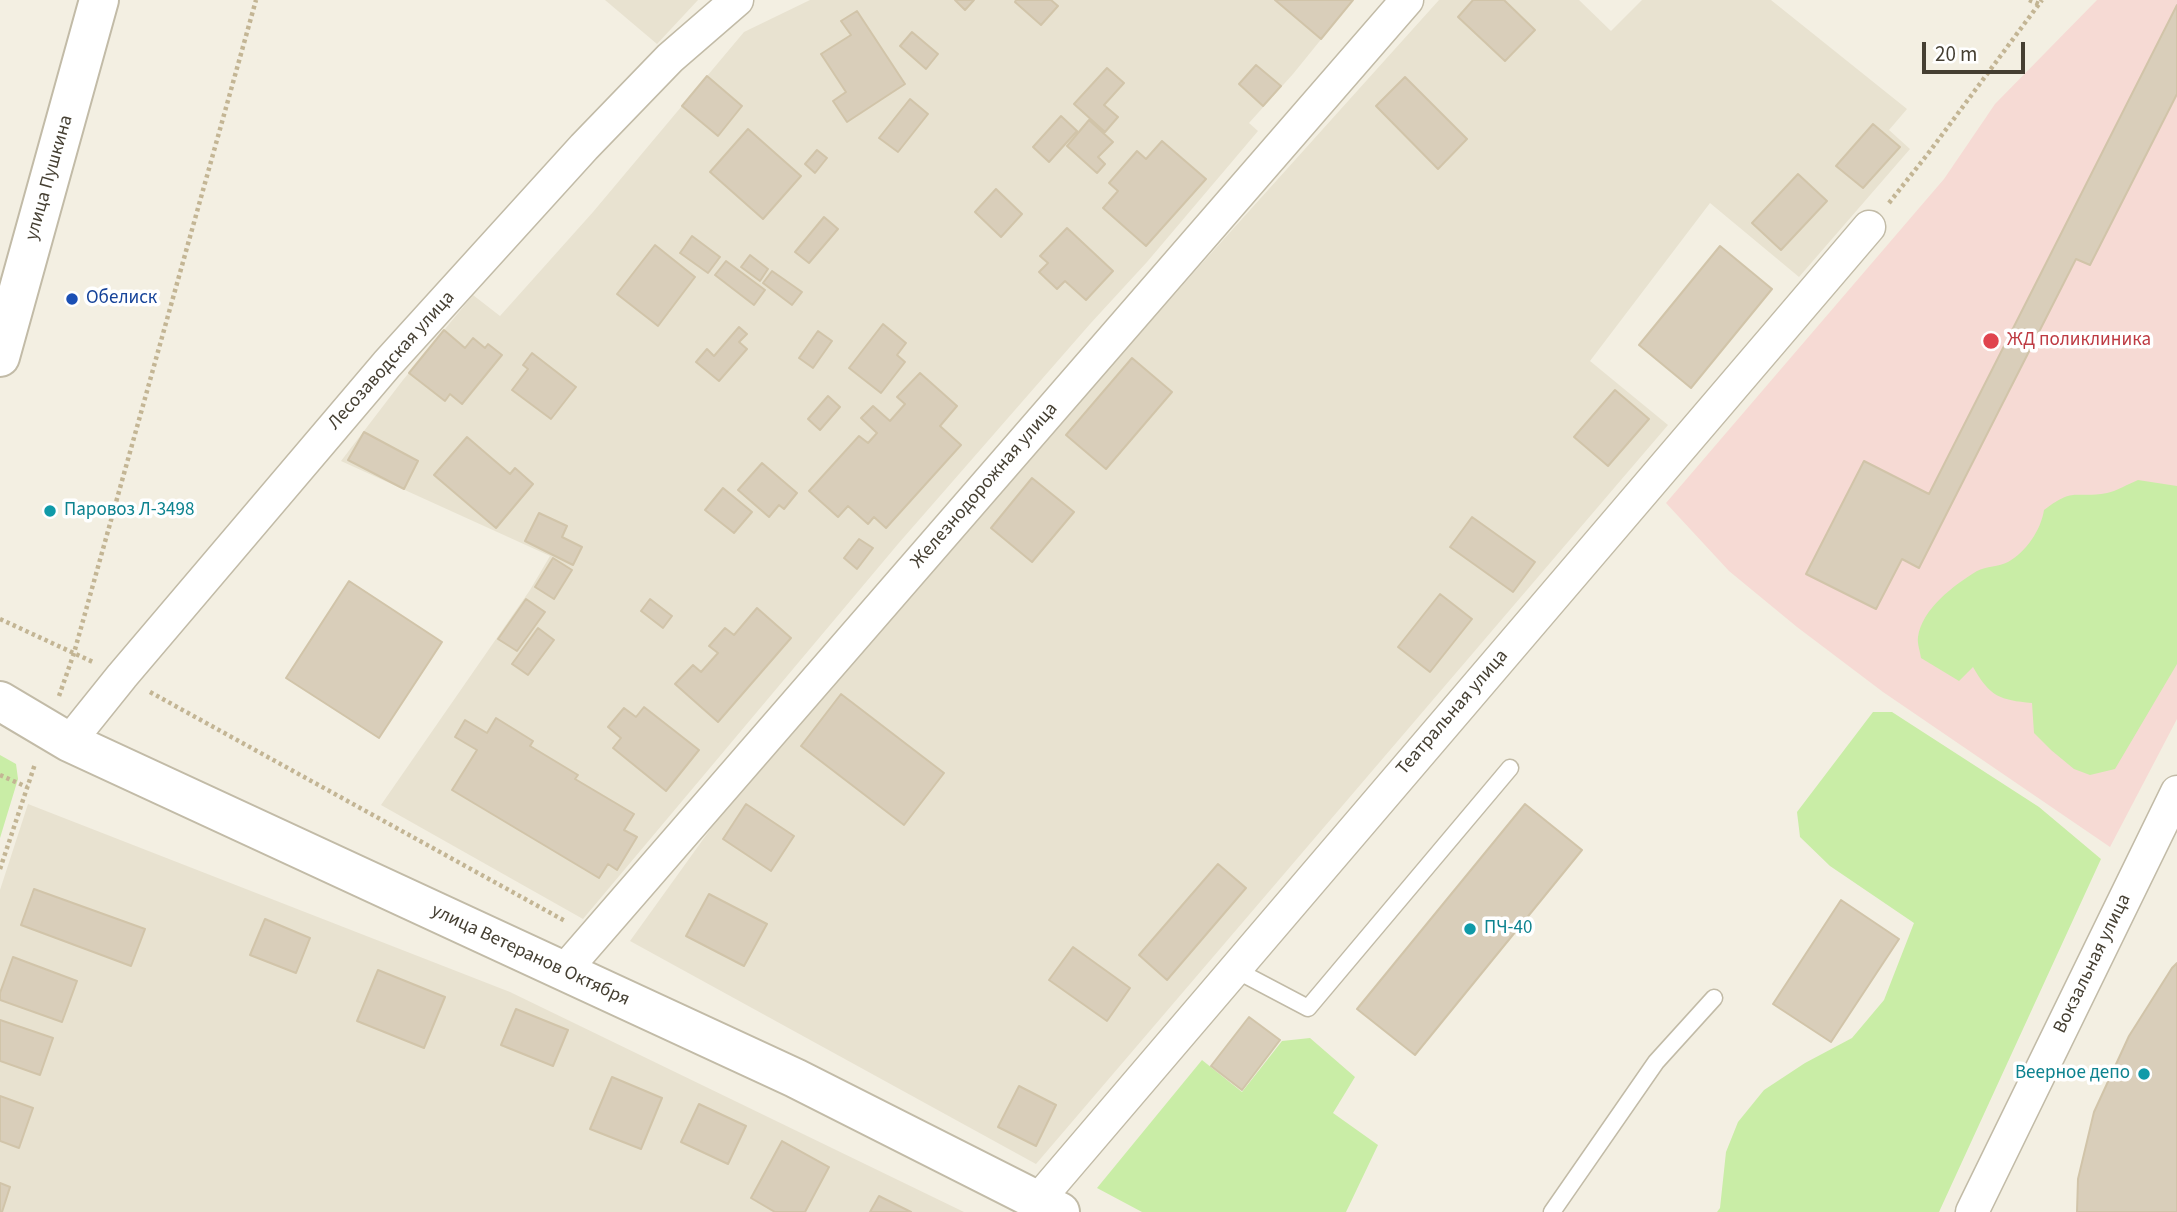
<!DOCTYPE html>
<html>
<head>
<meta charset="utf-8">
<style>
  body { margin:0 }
  #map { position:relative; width:2177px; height:1212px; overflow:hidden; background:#f3efe2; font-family:"Source Sans 3",sans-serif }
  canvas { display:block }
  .scale { position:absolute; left:1922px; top:42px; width:103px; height:32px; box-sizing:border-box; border:4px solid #453f32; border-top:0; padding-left:9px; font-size:21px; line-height:24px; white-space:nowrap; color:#453f32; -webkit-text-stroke:5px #fff; paint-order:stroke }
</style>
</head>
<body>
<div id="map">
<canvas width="2177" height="1212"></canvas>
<div class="scale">20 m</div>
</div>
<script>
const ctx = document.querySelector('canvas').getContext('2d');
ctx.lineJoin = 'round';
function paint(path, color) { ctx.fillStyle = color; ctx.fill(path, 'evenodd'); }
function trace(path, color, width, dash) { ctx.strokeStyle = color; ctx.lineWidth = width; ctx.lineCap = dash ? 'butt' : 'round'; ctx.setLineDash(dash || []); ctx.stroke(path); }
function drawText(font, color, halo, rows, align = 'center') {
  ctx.font = font + ' "Source Sans 3",sans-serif'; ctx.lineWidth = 7; ctx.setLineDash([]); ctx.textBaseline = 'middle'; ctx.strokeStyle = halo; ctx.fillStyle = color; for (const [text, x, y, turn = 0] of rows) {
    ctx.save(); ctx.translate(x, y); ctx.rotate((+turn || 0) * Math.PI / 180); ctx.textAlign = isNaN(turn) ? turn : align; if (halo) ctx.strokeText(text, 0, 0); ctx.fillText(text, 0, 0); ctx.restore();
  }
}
paint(new Path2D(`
  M605 0H698L657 44Z
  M810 0H1353L1293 74 1249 123 1258 131 1147 262 1090 324 898 544 583 919 381 805 530 590 550 556 341 461 403 380 473 295 500 316 593 212 744 32Z
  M1439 0H1579L1611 31 1642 0H1771L1907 109 1889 130 1910 149 1799 277 1710 203 1590 361 1668 425 1036 1164 630 941 740 788 1196 270Z
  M28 804 510 992 964 1212H0V890Z`), '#e8e2d0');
paint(new Path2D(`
  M2097 0H2177V719L2110 847 1883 692 1797 627 1729 571 1666 503 1944 179 1995 104Z`), '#f6dad4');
paint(new Path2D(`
  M2138 480 2177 486V664L2115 769 2090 775 2074 769 2051 750 2034 733 2032 703C2000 700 1990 697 1973 667L1959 681 1921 658C1920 651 1917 643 1918 637 1922 609 1954 585 1977 571 1986 566 1999 567 2008 562 2026 552 2041 530 2044 510 2075 486 2074 499 2107 493 2117 491 2128 484 2138 480Z
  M1873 712H1892L2039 807 2101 859 1939 1212H1717L1720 1208 1726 1152 1738 1122 1764 1090 1805 1063 1852 1038 1884 1000 1914 923 1830 866 1800 837 1797 812Z
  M0 755 16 764 18 779 0 838Z
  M1310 1038 1355 1077 1333 1113 1378 1145 1346 1212H1142L1097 1188 1202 1060 1242 1092 1282 1041Z`), '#c9eda6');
const building = new Path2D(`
  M955 0H974L965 10Z
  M1016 0H1051L1058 6 1041 25 1015 2Z
  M1275 0H1353L1321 39Z
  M1473 0H1504L1535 30 1505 61 1458 17Z
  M2177 5V94L2090 265 2076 259 1919 568 1902 559 1876 609 1806 574 1864 461 1929 494Z
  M857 11 905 84 847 122 833 101 846 92 821 54 851 35 841 21Z
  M912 32 938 54 926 69 900 46Z
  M1256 65 1281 86 1263 106 1239 84Z
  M1107 68 1124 83 1104 105 1118 117 1105 132 1074 104Z
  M707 76 742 106 718 136 682 106Z
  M1405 77 1467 139 1438 169 1376 106Z
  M910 99 928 114 898 152 879 138Z
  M1061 116 1077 131 1049 162 1033 147Z
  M1089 120 1113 142 1098 157 1105 164 1097 173 1067 146Z
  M1873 124 1900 147 1863 188 1836 166Z
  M748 129 801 176 763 219 710 172Z
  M1162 141 1206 179 1146 246 1103 208 1118 191 1109 183 1137 151 1146 159Z
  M817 150 827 158 815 173 805 164Z
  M1798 174 1827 201 1781 250 1752 223Z
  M996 189 1022 214 1001 237 975 212Z
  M824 217 838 229 809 263 795 252Z
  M1067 228 1113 271 1086 300 1065 281 1057 289 1039 272 1048 263 1040 256Z
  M692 236 720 257 708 273 680 253Z
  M655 245 695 277 658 326 617 294Z
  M1720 246 1772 289 1691 388 1639 345Z
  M750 255 768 269 760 281 741 267Z
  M726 261 765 290 754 305 715 275Z
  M772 271 802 292 792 305 763 283Z
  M883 324 906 343 897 355 905 362 881 393 849 368Z
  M739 327 747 334 739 342 747 349 719 381 696 362 707 349 714 356Z
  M444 330 465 348 473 338 485 348 488 344 502 355 462 404 450 394 445 401 409 373Z
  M818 331 832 341 813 368 799 358Z
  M532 353 576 387 551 419 512 390 528 369 523 365Z
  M1132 358 1172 392 1106 469 1066 435Z
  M920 373 957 406 940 426 961 445 886 528 874 517 868 524 848 506 838 517 809 491 859 436 868 443 877 433 861 418 873 406 890 421 905 404 897 397Z
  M1615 390 1649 419 1608 466 1574 437Z
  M828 396 840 407 820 430 808 419Z
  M364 432 418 461 404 489 348 460Z
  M467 437 510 474 515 468 533 484 496 528 434 475Z
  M762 463 797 493 784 509 779 505 769 517 738 490Z
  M1032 478 1074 512 1032 562 991 528Z
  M723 488 752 512 734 533 705 510Z
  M539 513 567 526 562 537 582 547 573 565 525 541Z
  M1472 517 1535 562 1513 592 1450 547Z
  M859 539 873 548 857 569 844 558Z
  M553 558 572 570 554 599 535 587Z
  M349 581 442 642 379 738 286 678Z
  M1440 594 1472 619 1430 672 1398 647Z
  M526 599 545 612 517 651 498 639Z
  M650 599 672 616 663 628 641 611Z
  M757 608 791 638 718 722 675 684 693 665 701 672 718 653 709 646 725 628 734 635Z
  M538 628 554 640 528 675 512 664Z
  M841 694 944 773 904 825 801 746Z
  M644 707 699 750 666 791 613 748 621 738 608 727 624 708 636 717Z
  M496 718 533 741 530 746 578 775 575 779 634 814 624 830 637 837 617 870 608 864 599 878 452 790 477 750 455 737 465 720 487 733Z
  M746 804 794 836 771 871 723 839Z
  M1525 804 1582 850 1415 1055 1357 1009Z
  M1218 864 1246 888 1167 980 1139 955Z
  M34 889 145 929 131 966 21 925Z
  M709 894 767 924 744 966 686 936Z
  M1841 900 1899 939 1831 1042 1773 1004Z
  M265 919 310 938 296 973 250 955Z
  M1073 947 1130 988 1107 1021 1049 980Z
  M13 957 77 981 62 1022 0 1000V993Z
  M2177 963V1212H2077L2078 1179 2094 1112 2129 1036 2172 968Z
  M378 970 445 997 424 1048 357 1021Z
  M516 1009 568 1030 553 1066 501 1045Z
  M1249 1017 1280 1040 1242 1090 1211 1066Z
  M0 1020 53 1038 40 1075 0 1061Z
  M612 1077 662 1098 641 1149 590 1129Z
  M1019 1086 1056 1105 1036 1146 998 1127Z
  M0 1096 33 1108 19 1148 0 1141Z
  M699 1104 746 1126 728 1164 681 1142Z
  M782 1141 829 1167 805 1212H775L751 1198Z
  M0 1183 10 1187 2 1212H0Z
  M879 1196 911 1212H870Z`);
paint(building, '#d9ceba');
trace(building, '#d1c4a9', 2);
const service = new Path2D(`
  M1234 969 1308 1008 1510 768
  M1552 1212 1656 1062 1714 998`);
const minor = new Path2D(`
  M69 742 122 676 387 364 584 147 670 58 737 0
  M563 972 1407 0
  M1038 1200 1869 227
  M1972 1212 2177 792`);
const tertiary = new Path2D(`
  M0 357 99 0
  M0 701 69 742 795 1078 1060 1212`);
trace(service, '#c2bba7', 19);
trace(minor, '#c2bba7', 35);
trace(tertiary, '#c2bba7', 42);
trace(new Path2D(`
  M2029 0 2039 4
  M1889 203 1930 151 2042 0
  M0 619 93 662
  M150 692 565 921
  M59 696 74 653 256 0
  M0 775 27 787
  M0 869 35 764`), '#c3b594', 4.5, [3.5, 3.5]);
trace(service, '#fff', 16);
trace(minor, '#fff', 32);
trace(tertiary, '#fff', 38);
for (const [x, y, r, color] of [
  [72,299,7,"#1a4fb4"],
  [1991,341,9,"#e0444e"],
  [50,511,7,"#0f9aa8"],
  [1470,929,7,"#0f9aa8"],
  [2144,1074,7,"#0f9aa8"]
]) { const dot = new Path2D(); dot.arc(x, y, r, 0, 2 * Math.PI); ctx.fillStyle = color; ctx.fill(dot); trace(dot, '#fff', 2.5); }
drawText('19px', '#453f32', '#fff', [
  ["улица Пушкина",50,178,-74],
  ["Лесозаводская улица",392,361,-48],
  ["Железнодорожная улица",985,486,-49],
  ["Театральная улица",1453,713,-49],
  ["улица Ветеранов Октября",530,956,25],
  ["Вокзальная улица",2093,964,-64]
]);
drawText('19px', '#164399', '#fff', [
  ["Обелиск",86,299]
], 'left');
drawText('19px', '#be3a42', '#fff', [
  ["ЖД поликлиника",2007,341]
], 'left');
drawText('19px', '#0d838f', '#fff', [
  ["Паровоз Л-3498",64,511],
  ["ПЧ-40",1484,929],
  ["Веерное депо",2130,1074,"right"]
], 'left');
</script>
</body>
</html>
